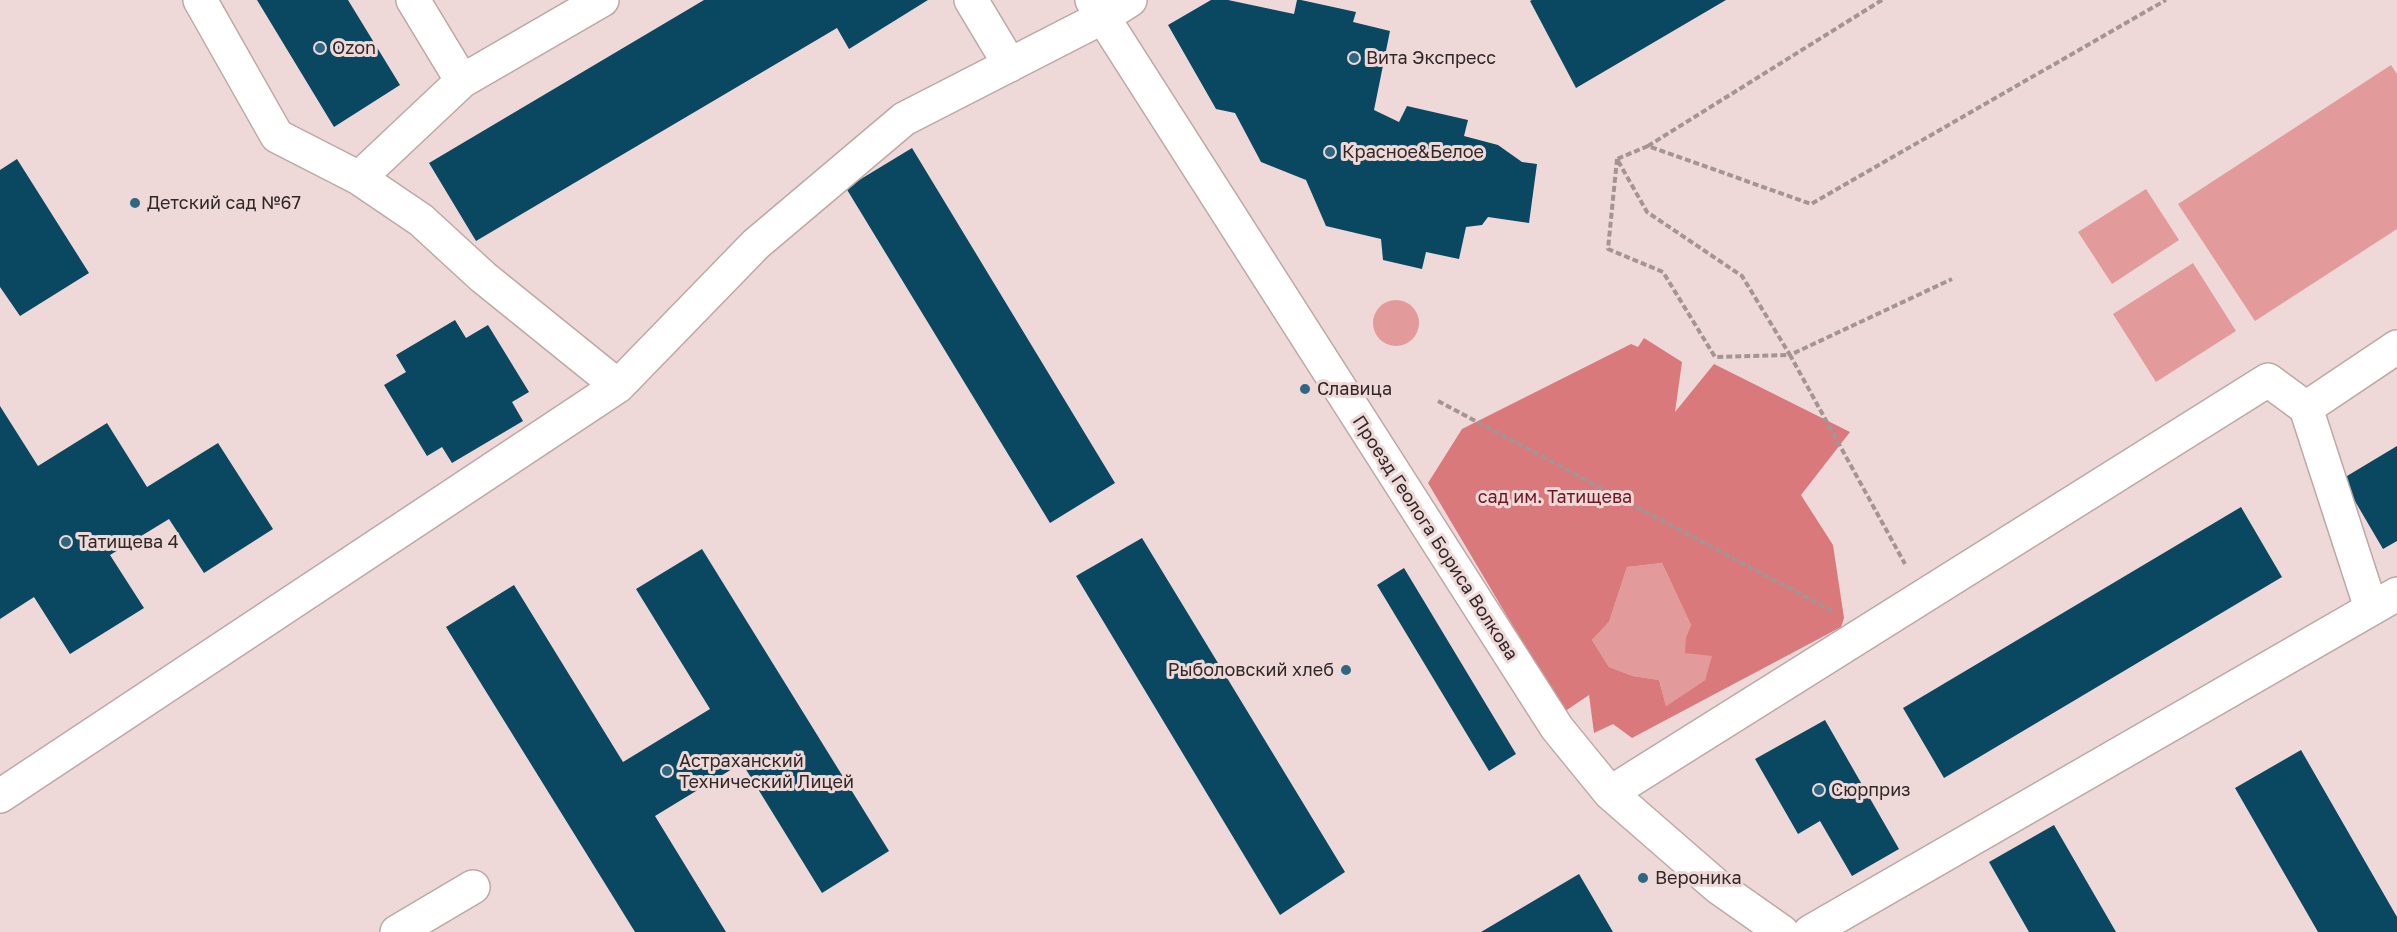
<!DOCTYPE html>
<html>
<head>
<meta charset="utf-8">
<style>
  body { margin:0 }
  canvas { display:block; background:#eed9d8 }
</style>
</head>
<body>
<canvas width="2397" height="932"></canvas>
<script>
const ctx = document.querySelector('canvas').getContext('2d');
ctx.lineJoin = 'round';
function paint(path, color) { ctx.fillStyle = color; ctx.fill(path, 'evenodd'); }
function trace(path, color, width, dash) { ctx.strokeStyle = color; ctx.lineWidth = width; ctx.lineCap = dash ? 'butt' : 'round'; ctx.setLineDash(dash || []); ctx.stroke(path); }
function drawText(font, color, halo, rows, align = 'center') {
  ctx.font = font + ' "Golos Text",sans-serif'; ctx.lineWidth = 6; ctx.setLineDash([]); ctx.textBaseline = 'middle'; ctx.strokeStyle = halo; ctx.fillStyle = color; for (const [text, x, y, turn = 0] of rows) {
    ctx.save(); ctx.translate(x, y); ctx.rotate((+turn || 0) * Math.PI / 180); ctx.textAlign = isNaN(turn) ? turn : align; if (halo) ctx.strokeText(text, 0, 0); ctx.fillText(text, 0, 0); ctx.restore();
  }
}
paint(new Path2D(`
  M2391 65 2397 74V229L2255 321 2178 204Z
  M2146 189 2179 240 2112 284 2078 232Z
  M2193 263 2236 331 2156 382 2113 314Z
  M1373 323a23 23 0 1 1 46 0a23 23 0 1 1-46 0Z
  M1662 563 1691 625 1686 637 1713 655 1705 680 1666 706 1659 680 1633 676 1609 667 1592 640 1609 622 1627 567Z`), '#e29a9a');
paint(new Path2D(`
  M1644 338 1682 362 1675 412 1714 364 1850 432 1801 495 1833 545 1844 618 1841 627 1632 738 1613 724 1594 733 1589 695 1564 712 1428 483 1462 429 1631 344 1638 347ZM1662 563 1691 625 1686 637 1685 653 1712 656 1705 680 1666 706 1659 680 1633 676 1609 667 1592 640 1609 622 1627 567Z`), '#da797c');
paint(new Path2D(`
  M257 0H348L400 85 334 127Z
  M704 0H928L849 49 837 28 476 241 429 163Z
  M1211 0H1228L1294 14 1297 0H1301L1356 12 1353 22 1390 31 1374 110 1399 122 1407 106 1468 120 1464 136 1498 145 1522 162 1537 164 1529 223 1488 217 1482 225 1466 227 1459 259 1426 252 1422 269 1383 260 1381 239 1326 226 1306 180 1261 162 1235 113 1216 109 1168 25Z
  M1532 0H1726L1576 88 1530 1Z
  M912 148 1115 483 1050 523 846 188Z
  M17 159 89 273 20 316 0 287V170Z
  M455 320 466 338 488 325 529 392 512 402 523 421 452 463 442 447 427 456 384 385 406 372 396 355Z
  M0 406 38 466 107 423 147 487 218 443 273 529 204 573 169 519 110 555 144 608 70 654 34 597 0 619Z
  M2397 446V541L2383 549 2342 479Z
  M2241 507 2282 577 1944 778 1903 708Z
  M1142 538 1345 872 1280 915 1076 576Z
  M702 549 889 851 822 893 742 763 655 816 726 932H635L446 627 514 585 623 762 710 709 636 589Z
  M1404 568 1516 754 1489 771 1377 585Z
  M1825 720 1899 849 1852 876 1820 821 1798 834 1755 759Z
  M2301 750 2397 917V932H2318L2235 788Z
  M2054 825 2116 932H2029L1989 862Z
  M1579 874 1613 932H1481Z`), '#0a4862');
const minor = new Path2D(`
  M413 0 462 81
  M971 0 1010 65
  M1092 0 1557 728 1610 793 1718 887 1782 932
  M359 178 462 81 602 0
  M618 386 756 244 904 119 1103 17 1130 0
  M2306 408 2371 608
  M1610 793 2268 380 2306 408 2397 347
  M0 796 618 386 483 277 421 220 359 178 277 136 200 0
  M397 932 473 887
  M1810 932 2397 594`);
trace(minor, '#bca8a7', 36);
trace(new Path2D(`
  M1882 0 1648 146 1811 204 2166 0
  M1648 146 1617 159 1647 212 1742 276 1790 355 1952 279
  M1617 159 1608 249 1663 272 1715 357 1790 355 1905 564
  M1438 401 1832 611`), '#a49494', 4, [6, 3]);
trace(minor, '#fff', 33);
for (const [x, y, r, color] of [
  [320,48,6,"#2f6681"],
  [1354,58,6,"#2f6681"],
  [1330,152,6,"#2f6681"],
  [135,203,6,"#2f6681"],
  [1305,389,6,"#2f6681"],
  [66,542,6,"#2f6681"],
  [1346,670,6,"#2f6681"],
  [667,771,6,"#2f6681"],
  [1819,790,6,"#2f6681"],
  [1643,878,6,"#2f6681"]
]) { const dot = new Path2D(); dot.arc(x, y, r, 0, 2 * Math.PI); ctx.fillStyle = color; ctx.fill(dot); trace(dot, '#eed9d8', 2); }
drawText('18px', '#302828', '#eed9d8', [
  ["Ozon",332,48],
  ["Вита Экспресс",1366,58],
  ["Красное&Белое",1342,152],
  ["Детский сад №67",147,203],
  ["Славица",1317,389],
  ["Татищева 4",78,542],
  ["Рыболовский хлеб",1334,670,"right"],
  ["Астраханский",679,761],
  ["Технический Лицей",679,782],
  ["Сюрприз",1831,790],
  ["Вероника",1655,878]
], 'left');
drawText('18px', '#6e1622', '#eed9d8', [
  ["сад им. Татищева",1555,497]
]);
drawText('18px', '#302828', '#eed9d8', [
  ["Проезд Геолога Бориса Волкова",1435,538,57]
]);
</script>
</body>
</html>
